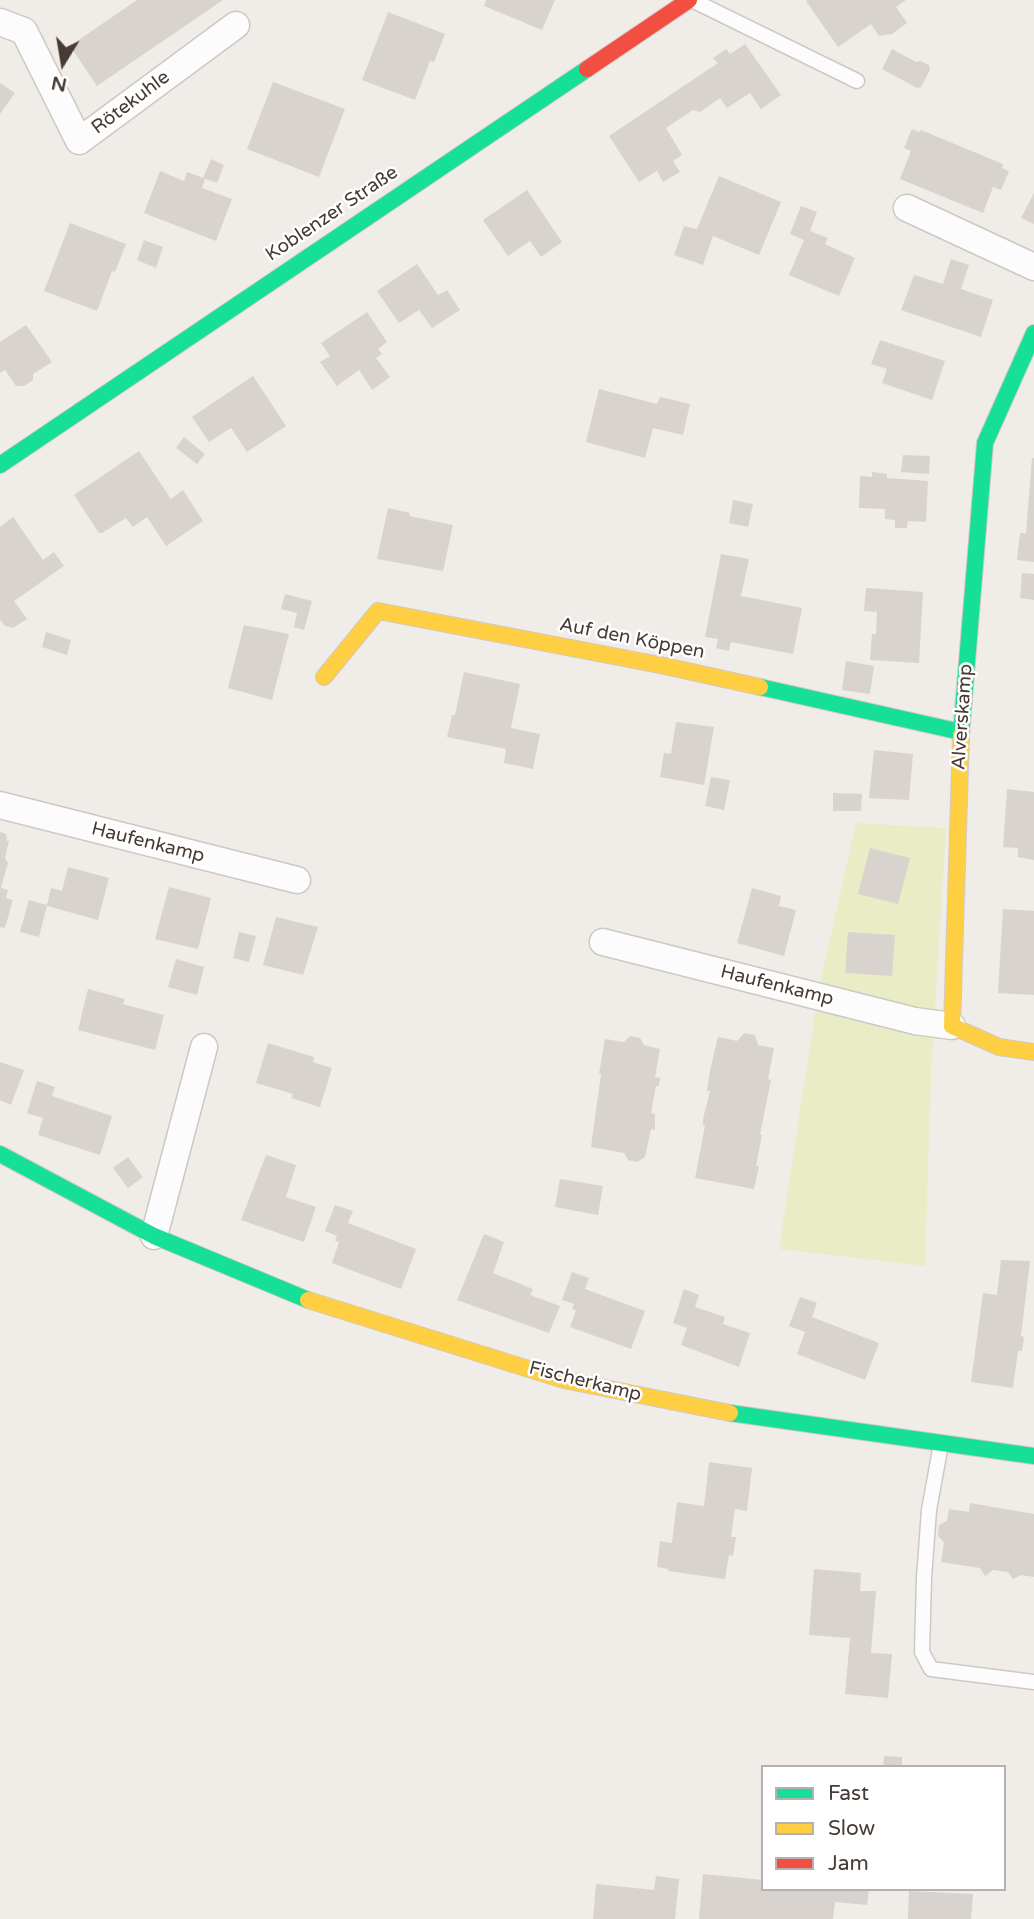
<!DOCTYPE html>
<html>
<head>
<meta charset="utf-8">
<style>
  body { margin:0 }
  #map { position:relative; width:1034px; height:1919px; overflow:hidden; background:#f0ece8; font-family:"Varela Round",sans-serif }
  canvas { display:block }
  .legend { position:absolute; left:761px; top:1765px; width:245px; height:126px; box-sizing:border-box; background:#fff; border:2px solid #b6b0ae; margin:0; padding:9px 12px; list-style:none; font-size:21px; color:#483a34 }
  .legend li { display:flex; align-items:center; gap:14px; height:35px }
  .legend b { width:35px; border:2px solid #b6b0ae }
  .north { position:absolute; left:28px; top:28px; width:70px; height:70px; -webkit-text-stroke:5px #fff; paint-order:stroke; rotate:191deg; font-size:19px; font-weight:700; line-height:28px; text-align:center; color:#483a34 }
  .north::after { content:''; display:block; margin:auto; width:24px; height:32px; background:#483a34; clip-path:polygon(50% 0,100% 100%,50% 72%,0 100%) }
</style>
</head>
<body>
<div id="map">
<canvas width="1034" height="1919"></canvas>
<ul class="legend">
<li><b style="height:9px;background:#16e098"></b>Fast</li>
<li><b style="height:9px;background:#ffcf43"></b>Slow</li>
<li><b style="height:9px;background:#f24e42"></b>Jam</li>
</ul>
<div class="north">N</div>
</div>
<script>
const ctx = document.querySelector('canvas').getContext('2d');
ctx.lineJoin = 'round';
function paint(path, color) { ctx.fillStyle = color; ctx.fill(path, 'evenodd'); }
function trace(path, color, width, dash) { ctx.strokeStyle = color; ctx.lineWidth = width; ctx.lineCap = dash ? 'butt' : 'round'; ctx.setLineDash(dash || []); ctx.stroke(path); }
function drawText(font, color, halo, rows, align = 'center') {
  ctx.font = font + ' "Varela Round",sans-serif'; ctx.lineWidth = 5; ctx.setLineDash([]); ctx.textBaseline = 'middle'; ctx.strokeStyle = halo; ctx.fillStyle = color; for (const [text, x, y, turn = 0] of rows) {
    ctx.save(); ctx.translate(x, y); ctx.rotate((+turn || 0) * Math.PI / 180); ctx.textAlign = isNaN(turn) ? turn : align; if (halo) ctx.strokeText(text, 0, 0); ctx.fillText(text, 0, 0); ctx.restore();
  }
}
paint(new Path2D(`
  M856 823 946 828 931 1073 925 1266 779 1249 818 993Z`), '#e9edc5');
paint(new Path2D(`
  M137 0H223L97 86 70 46Z
  M486 0H555L542 30 484 6Z
  M808 0H906L896 7 907 23 892 34 879 36 871 24 838 47 806 1Z
  M388 12 445 34 434 62 430 61 415 100 362 80Z
  M745 44 781 95 761 109 750 93 727 108 720 98 700 112 693 110 666 128 682 155 673 161 680 172 663 182 657 171 639 182 609 136 718 63 713 58 726 49 730 54Z
  M892 49 916 62 920 61 929 65 930 70 921 87 917 88 882 69Z
  M273 82 345 109 319 177 247 149Z
  M0 83 15 93 0 114Z
  M912 129 919 132 921 130 1003 164 1002 168 1009 171 1001 190 993 187 983 213 900 179 911 151 904 148Z
  M211 159 224 165 217 183 203 178Z
  M160 171 184 181 187 172 196 175 205 179 202 188 232 199 216 241 144 213Z
  M719 176 781 202 759 255 713 236 703 265 674 255 684 226 697 229Z
  M527 190 562 242 541 257 530 241 508 256 483 220Z
  M1034 193V224L1021 218Z
  M801 206 817 212 810 231 828 238 825 244 855 258 839 296 789 275 804 240 790 234Z
  M70 223 126 244 115 272 112 271 97 311 44 291Z
  M144 240 163 247 156 268 137 260Z
  M951 259 969 265 961 289 993 300 981 337 901 310 914 275 943 284Z
  M417 264 438 295 447 290 460 310 432 328 419 310 399 323 377 291Z
  M367 312 387 342 378 349 382 354 376 358 390 377 372 390 359 370 337 386 320 362 330 356 321 343Z
  M26 325 52 362 33 374V380L24 386H16L5 370 0 373V342Z
  M880 340 945 361 932 400 882 383 887 369 871 364Z
  M253 376 286 426 247 452 231 428 209 442 192 417Z
  M599 389 657 404 660 397 690 404 683 435 653 428 645 458 586 442Z
  M184 437 205 454 197 464 176 448Z
  M139 451 171 499 183 490 203 521 166 546 147 517 133 527 126 518 102 533H99L74 495Z
  M903 455 930 456 929 474 901 472Z
  M1032 458H1034V562L1017 560 1020 533H1026Z
  M872 472 887 474V478L928 481 926 522 908 521 907 528H895V520L885 519V509L859 508 860 476 872 477Z
  M733 500 753 504 748 527 729 523Z
  M388 508 410 513 409 516 453 525 443 571 377 559Z
  M13 517 43 560 54 552 64 566 14 601 27 619 13 628 5 626 0 620V527Z
  M721 554 749 559 741 596 802 608 793 654 731 642 729 651 716 648 718 639 705 637Z
  M1022 573 1034 574V600L1020 598Z
  M866 588 923 592 919 663 870 660 872 634H876L877 612 864 611Z
  M285 594 312 601 304 630 294 627 297 613 281 609Z
  M244 625 289 634 272 700 228 688Z
  M46 632 71 640 67 655 42 647Z
  M846 661 874 666 870 694 842 690Z
  M464 672 520 684 511 728 540 734 533 769 504 763 506 749 447 737 452 715H455Z
  M676 722 714 727 704 785 660 777 664 753 671 754Z
  M874 750 913 754 909 800 869 798Z
  M711 777 730 780 724 810 705 806Z
  M1007 789 1034 792V860L1018 857V848L1003 847Z
  M833 793 862 794 861 811H833Z
  M0 832 6 834 7 841H9L5 858 8 863 1 888 8 890 6 898 13 900 5 928 0 927Z
  M870 848 910 858 898 904 858 894Z
  M68 867 109 878 98 920 47 906 39 937 20 932 29 900 47 905 51 888 62 891Z
  M169 887 211 898 198 949 155 939Z
  M752 888 781 896 779 906 796 910 784 956 737 943Z
  M1003 909 1034 911V995L998 993Z
  M276 917 318 927 303 975 263 965Z
  M239 932 256 936 249 962 233 958Z
  M848 932 895 935 892 976 845 973Z
  M176 959 204 967 197 995 168 987Z
  M88 989 125 999 123 1004 164 1015 155 1050 78 1030Z
  M744 1033 755 1035 758 1045 774 1048 768 1079 771 1080 760 1135H762L756 1166H759L754 1189 695 1178 705 1126 703 1125V1119L710 1091H707L710 1070 718 1037 737 1041Z
  M630 1036 640 1038 644 1045 660 1049 655 1077 660 1078 659 1086H656L651 1113 655 1114V1130L651 1129 645 1157 637 1162 628 1160 624 1153 591 1147 601 1074H599L605 1039 624 1042Z
  M268 1043 314 1057 313 1062 332 1068 320 1107 291 1098 293 1094 256 1083Z
  M0 1062 24 1070 11 1105 0 1100Z
  M37 1081 55 1087 52 1096 112 1116 100 1155 38 1135 43 1118 27 1113Z
  M266 1155 296 1165 286 1197 316 1207 304 1242 241 1220Z
  M128 1157 143 1177 128 1188 113 1168Z
  M560 1179 603 1186 598 1215 555 1207Z
  M335 1205 353 1211 348 1223 416 1249 401 1289 332 1263 339 1242 335 1241 337 1236 325 1231Z
  M484 1234 504 1242 493 1273 533 1289 530 1295 560 1306 549 1333 457 1300Z
  M1001 1260 1030 1261 1021 1336 1024 1337 1022 1351H1018L1013 1388 971 1382 983 1293 997 1295Z
  M572 1272 589 1278 585 1289 645 1311 631 1349 570 1327 576 1310 572 1309 574 1304 562 1300Z
  M684 1289 699 1295 695 1307 725 1317 723 1324 750 1333 739 1367 681 1345 687 1328 673 1323Z
  M800 1297 817 1303 812 1317 879 1343 865 1380 797 1354 805 1332 789 1326Z
  M709 1462 752 1468 747 1511 735 1509 731 1537H736L733 1556 729 1555 725 1579 668 1571V1569L657 1567 660 1541 672 1543 677 1502 704 1506Z
  M970 1503 1034 1514V1577L1021 1575 1013 1579 1008 1572 993 1570 985 1576 980 1568 941 1562 944 1542 938 1536 939 1525 947 1521 949 1509 969 1512Z
  M814 1569 861 1573 860 1591H876L871 1653 892 1654 888 1698 845 1694 850 1638 809 1635Z
  M884 1756 902 1757V1767H883Z
  M703 1874 763 1880V1889H869L867 1905 835 1902 833 1919H699Z
  M656 1876 679 1879 675 1919H593L596 1884 654 1890Z
  M909 1891 973 1894 971 1919H908Z`), '#d8d3cf');
const lane = new Path2D(`
  M692 0 857 81
  M941 1444 929 1510 924 1578 922 1652 931 1669 1034 1682`);
const street = new Path2D(`
  M0 22 24 31 79 141 236 25
  M907 208 1034 267
  M0 805 297 880
  M603 942 915 1021 952 1026
  M154 1236 204 1047`);
const fast = new Path2D(`
  M0 465 587 69
  M760 687 961 732
  M961 735 985 443 1034 333
  M0 1154 154 1236 308 1300
  M730 1413 1034 1456`);
const slow = new Path2D(`
  M324 677 378 611 660 665 760 687
  M961 735 952 1026 999 1047 1034 1052
  M308 1300 564 1380 730 1413`);
const jam = new Path2D(`
  M587 69 689 0`);
trace(lane, '#cdc8c4', 17);
trace(street, '#cdc8c4', 29);
trace(fast, '#d3c9c1', 18);
trace(slow, '#d3c9c1', 18);
trace(jam, '#d3c9c1', 18);
trace(lane, '#fdfcfc', 14);
trace(street, '#fdfcfc', 26);
trace(fast, '#16e098', 16);
trace(slow, '#ffcf43', 16);
trace(jam, '#f24e42', 16);
drawText('19px', '#483a34', '#fff', [
  ["Rötekuhle",131,103,-37],
  ["Koblenzer Straße",332,214,-34],
  ["Auf den Köppen",632,639,11],
  ["Alverskamp",963,717,-86],
  ["Haufenkamp",148,843,14],
  ["Haufenkamp",777,986,14],
  ["Fischerkamp",585,1382,14]
]);
</script>
</body>
</html>
